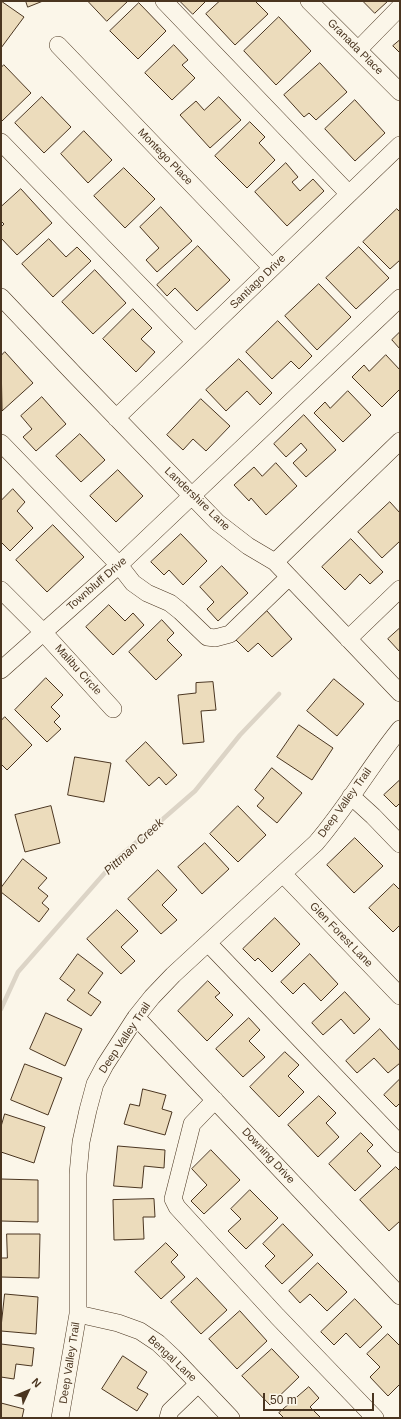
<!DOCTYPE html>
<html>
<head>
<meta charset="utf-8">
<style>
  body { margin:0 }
  #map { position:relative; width:401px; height:1419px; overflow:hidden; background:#fbf6e9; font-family:Helvetica,sans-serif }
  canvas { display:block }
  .frame { position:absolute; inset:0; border:2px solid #4a3520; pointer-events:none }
  .north { position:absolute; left:8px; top:1371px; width:40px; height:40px; -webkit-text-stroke:3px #fbf6e9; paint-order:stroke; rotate:46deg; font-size:11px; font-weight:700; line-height:16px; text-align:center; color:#4a3520 }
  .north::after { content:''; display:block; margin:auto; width:14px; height:18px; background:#4a3520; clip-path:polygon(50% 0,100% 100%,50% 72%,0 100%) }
  .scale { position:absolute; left:263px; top:1393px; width:111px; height:18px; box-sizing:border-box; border:2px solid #4a3520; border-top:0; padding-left:5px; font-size:12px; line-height:14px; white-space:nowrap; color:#4a3520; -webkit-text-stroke:3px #fbf6e9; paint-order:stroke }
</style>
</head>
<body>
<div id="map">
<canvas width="401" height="1419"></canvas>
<div class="frame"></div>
<div class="north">N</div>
<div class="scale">50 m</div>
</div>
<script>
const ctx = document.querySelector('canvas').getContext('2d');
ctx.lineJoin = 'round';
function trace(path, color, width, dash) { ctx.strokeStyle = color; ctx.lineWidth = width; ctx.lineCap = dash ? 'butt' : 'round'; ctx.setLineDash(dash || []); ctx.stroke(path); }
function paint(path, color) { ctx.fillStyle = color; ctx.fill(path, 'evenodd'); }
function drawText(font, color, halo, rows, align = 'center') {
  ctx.font = font + ' Helvetica,sans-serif'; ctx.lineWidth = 3; ctx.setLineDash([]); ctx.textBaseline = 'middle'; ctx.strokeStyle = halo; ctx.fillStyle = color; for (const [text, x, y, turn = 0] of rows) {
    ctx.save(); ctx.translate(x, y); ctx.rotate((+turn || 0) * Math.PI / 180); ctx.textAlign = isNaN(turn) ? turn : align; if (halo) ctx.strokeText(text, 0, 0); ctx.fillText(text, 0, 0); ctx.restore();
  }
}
trace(new Path2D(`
  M1 1009 18 972 117 859 195 791 240 735 279 694`), '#dcd4c6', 4.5);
const building = new Path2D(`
  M1 1 24 17 1 48Z
  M26 1H43L28 7Z
  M88 1H128L107 21Z
  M180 1H206L193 14Z
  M220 1H255L268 14 235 45 206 14Z
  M363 1H388L375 13Z
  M139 3 166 31 138 59 110 31Z
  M279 17 311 51 276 85 244 51Z
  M400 40V53L393 46Z
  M174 45 188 60 182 65 195 78 172 100 145 73Z
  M320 63 347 92 316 120 309 113 304 117 284 95Z
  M4 65 31 93 2 121 1 120V68Z
  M42 97 71 127 44 153 15 123Z
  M219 97 241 120 210 148 180 115 196 101 204 110Z
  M355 100 385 133 355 161 325 129Z
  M250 122 265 137 259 143 275 160 247 188 215 156Z
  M84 131 112 160 88 183 61 154Z
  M286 163 298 177 292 182 300 191 313 179 324 191 287 226 255 192Z
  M124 168 155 199 125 228 94 196Z
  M21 189 52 223 17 255 1 238V227L4 224 1 221V207Z
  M161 207 192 241 157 272 146 260 159 248 140 227Z
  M397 209 400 212V260L390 269 363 242Z
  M49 239 66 257 77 247 91 261 53 297 22 264Z
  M198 246 230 280 197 311 175 288 167 296 157 285Z
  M359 247 389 278 356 309 326 278Z
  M95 270 126 303 93 334 62 302Z
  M319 284 351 317 317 350 285 316Z
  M133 309 152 328 141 339 155 352 136 372 103 339Z
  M278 321 312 356 299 369 291 361 272 379 246 352Z
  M400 332V349L392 340Z
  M5 352 33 383 2 411 1 356Z
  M386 355 400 370V389L382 407 352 377 364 365 369 371Z
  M239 359 272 393 260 405 247 391 226 411 206 390Z
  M348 391 371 415 343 442 314 413 325 402 330 408Z
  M42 397 66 424 36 451 23 437 32 429 21 416Z
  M201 399 230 426 206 451 193 439 183 450 167 435Z
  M304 415 336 450 306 477 293 463 307 450 301 443 286 457 274 444Z
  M80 434 105 460 81 482 56 456Z
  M276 463 297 486 266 515 251 498 249 501 234 485 254 467 262 476Z
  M118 470 143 496 116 522 90 496Z
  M13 489 25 502 17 511 33 528 10 551 1 542V501Z
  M390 502 400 513V541L382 558 358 532Z
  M53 525 84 557 47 592 16 560Z
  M181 534 207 561 183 585 169 570 164 575 151 562Z
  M351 539 383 572 370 584 360 574 345 590 322 567Z
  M222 566 248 593 218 621 207 609 214 602 200 587Z
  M109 605 125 621 133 613 144 625 113 655 86 627Z
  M267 611 292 639 272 657 258 643 248 652 236 640Z
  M162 620 174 633 167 640 182 655 156 680 129 652Z
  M400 628V652L388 639Z
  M46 678 63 695 51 707 60 716 54 722 61 729 47 742 15 710Z
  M334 679 364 704 337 736 307 711Z
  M213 682 216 710 201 711 204 742 183 744 178 695 196 693V683Z
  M5 717 32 745 7 770 1 764V721Z
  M299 725 333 748 312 780 277 757Z
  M146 742 177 775 166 785 159 777 149 786 126 761Z
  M75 757 111 763 104 802 68 795Z
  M272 768 302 793 277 823 257 806 264 798 255 790Z
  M400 780V803L396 807 384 795Z
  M51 806 60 843 25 852 15 815Z
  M238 806 266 835 238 862 210 834Z
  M355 838 383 866 354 893 327 865Z
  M205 843 229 869 202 894 178 867Z
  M23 859 47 878 38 888 48 896 42 903 49 909 39 922 1 892V888Z
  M158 870 177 890 162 905 177 920 161 934 128 899Z
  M394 884 400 890V925L393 932 369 908Z
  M117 910 138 931 121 947 135 961 121 974 87 939Z
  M275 918 300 944 272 972 258 958 255 961 243 949Z
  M78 954 103 973 88 993 101 1002 91 1016 67 1000 75 990 60 979Z
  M310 954 338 984 321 1001 304 983 293 994 281 982Z
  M208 981 220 993 215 997 233 1015 207 1041 178 1011Z
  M345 992 370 1019 354 1034 341 1019 323 1035 312 1023Z
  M46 1013 82 1029 65 1066 30 1049Z
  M249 1018 260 1030 249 1041 265 1057 243 1077 216 1049Z
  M380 1029 400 1051V1063L388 1073 374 1058 357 1073 346 1061Z
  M285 1052 299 1065 288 1076 304 1092 279 1117 250 1087Z
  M25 1064 62 1078 48 1115 11 1100Z
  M400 1079V1103L396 1107 384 1095Z
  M143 1089 166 1095 162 1109 172 1112 165 1135 124 1124 130 1104 139 1106Z
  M319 1096 336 1113 326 1123 339 1137 318 1157 288 1125Z
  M5 1114 45 1127 34 1163 1 1152V1127Z
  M361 1133 373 1145 367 1151 381 1166 355 1191 329 1164Z
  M118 1146 165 1150 164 1168 144 1166 142 1188 114 1186Z
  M211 1150 240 1180 204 1214 191 1201 207 1185 192 1169Z
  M396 1167 400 1171V1221L389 1231 360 1200Z
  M1 1179 38 1180V1222L1 1221Z
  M250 1190 278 1218 246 1249 228 1231 241 1219 231 1209Z
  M154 1199 155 1217H143L144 1239 114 1240 113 1200Z
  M283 1224 313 1255 282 1284 265 1266 275 1256 263 1244Z
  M7 1234H40L39 1278 1 1277V1258H7Z
  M166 1243 178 1255 171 1262 185 1277 161 1299 135 1272Z
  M318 1263 347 1292 327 1311 310 1294 300 1303 289 1291Z
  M197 1278 227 1310 201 1334 171 1302Z
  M5 1294 38 1297 36 1334 1 1331Z
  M355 1299 382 1327 360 1348 346 1333 334 1345 321 1332Z
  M240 1311 267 1341 237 1369 209 1339Z
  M388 1334 400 1346V1384L388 1396 370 1377 380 1367 367 1354Z
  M1 1344 34 1348 32 1366 16 1364 14 1379 1 1377Z
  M272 1349 299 1377 270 1405 242 1376Z
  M123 1356 147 1372 137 1388 148 1394 137 1411 102 1389Z
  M309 1387 319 1398 310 1407 321 1418H284L279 1413Z
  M1 1403 24 1409 22 1418H1Z`);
paint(building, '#ecdcbc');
trace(building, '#4a3520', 1);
const minor = new Path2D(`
  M164 1 349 194
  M309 1 400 92
  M58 45 272 268
  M358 50 400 7
  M1 142 195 342
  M1 297 74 374 217 522 248 546 275 562 400 693
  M116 418 400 145
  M1 443 119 565 133 583 147 593 170 603 180 611 207 637 215 638 230 634 289 577
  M275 562 400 441
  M1 590 43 632 113 709
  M348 639 400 589
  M1 670 119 565 400 298
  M351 796 373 816 400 844
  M283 874 400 996
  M208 943 400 1144
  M136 1017 400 1296
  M215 1100 192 1124 173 1199 177 1207 277 1316 375 1418
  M78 1314 118 1323 140 1331 158 1343 173 1357 231 1418
  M60 1418 78 1314V1174L81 1142 88 1110 95 1084 105 1065 136 1017 152 997 173 975 316 843C347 807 370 766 400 729
  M168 1418 170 1411 198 1384`);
trace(minor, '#4a3520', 18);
trace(minor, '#fbf6e9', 17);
drawText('11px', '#4a3520', '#fbf6e9', [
  ["Granada Place",355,47,45],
  ["Montego Place",165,157,46],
  ["Santiago Drive",258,282,-44],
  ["Landershire Lane",197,499,44],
  ["Townbluff Drive",97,584,-41],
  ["Malibu Circle",78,670,48],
  ["Deep Valley Trail",345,803,-54],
  ["Glen Forest Lane",341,935,46],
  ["Deep Valley Trail",125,1038,-56],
  ["Downing Drive",268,1156,47],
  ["Bengal Lane",172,1359,43],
  ["Deep Valley Trail",70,1363,-81]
]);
drawText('italic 12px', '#4a3520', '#fbf6e9', [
  ["Pittman Creek",134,847,-43]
]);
</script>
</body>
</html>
